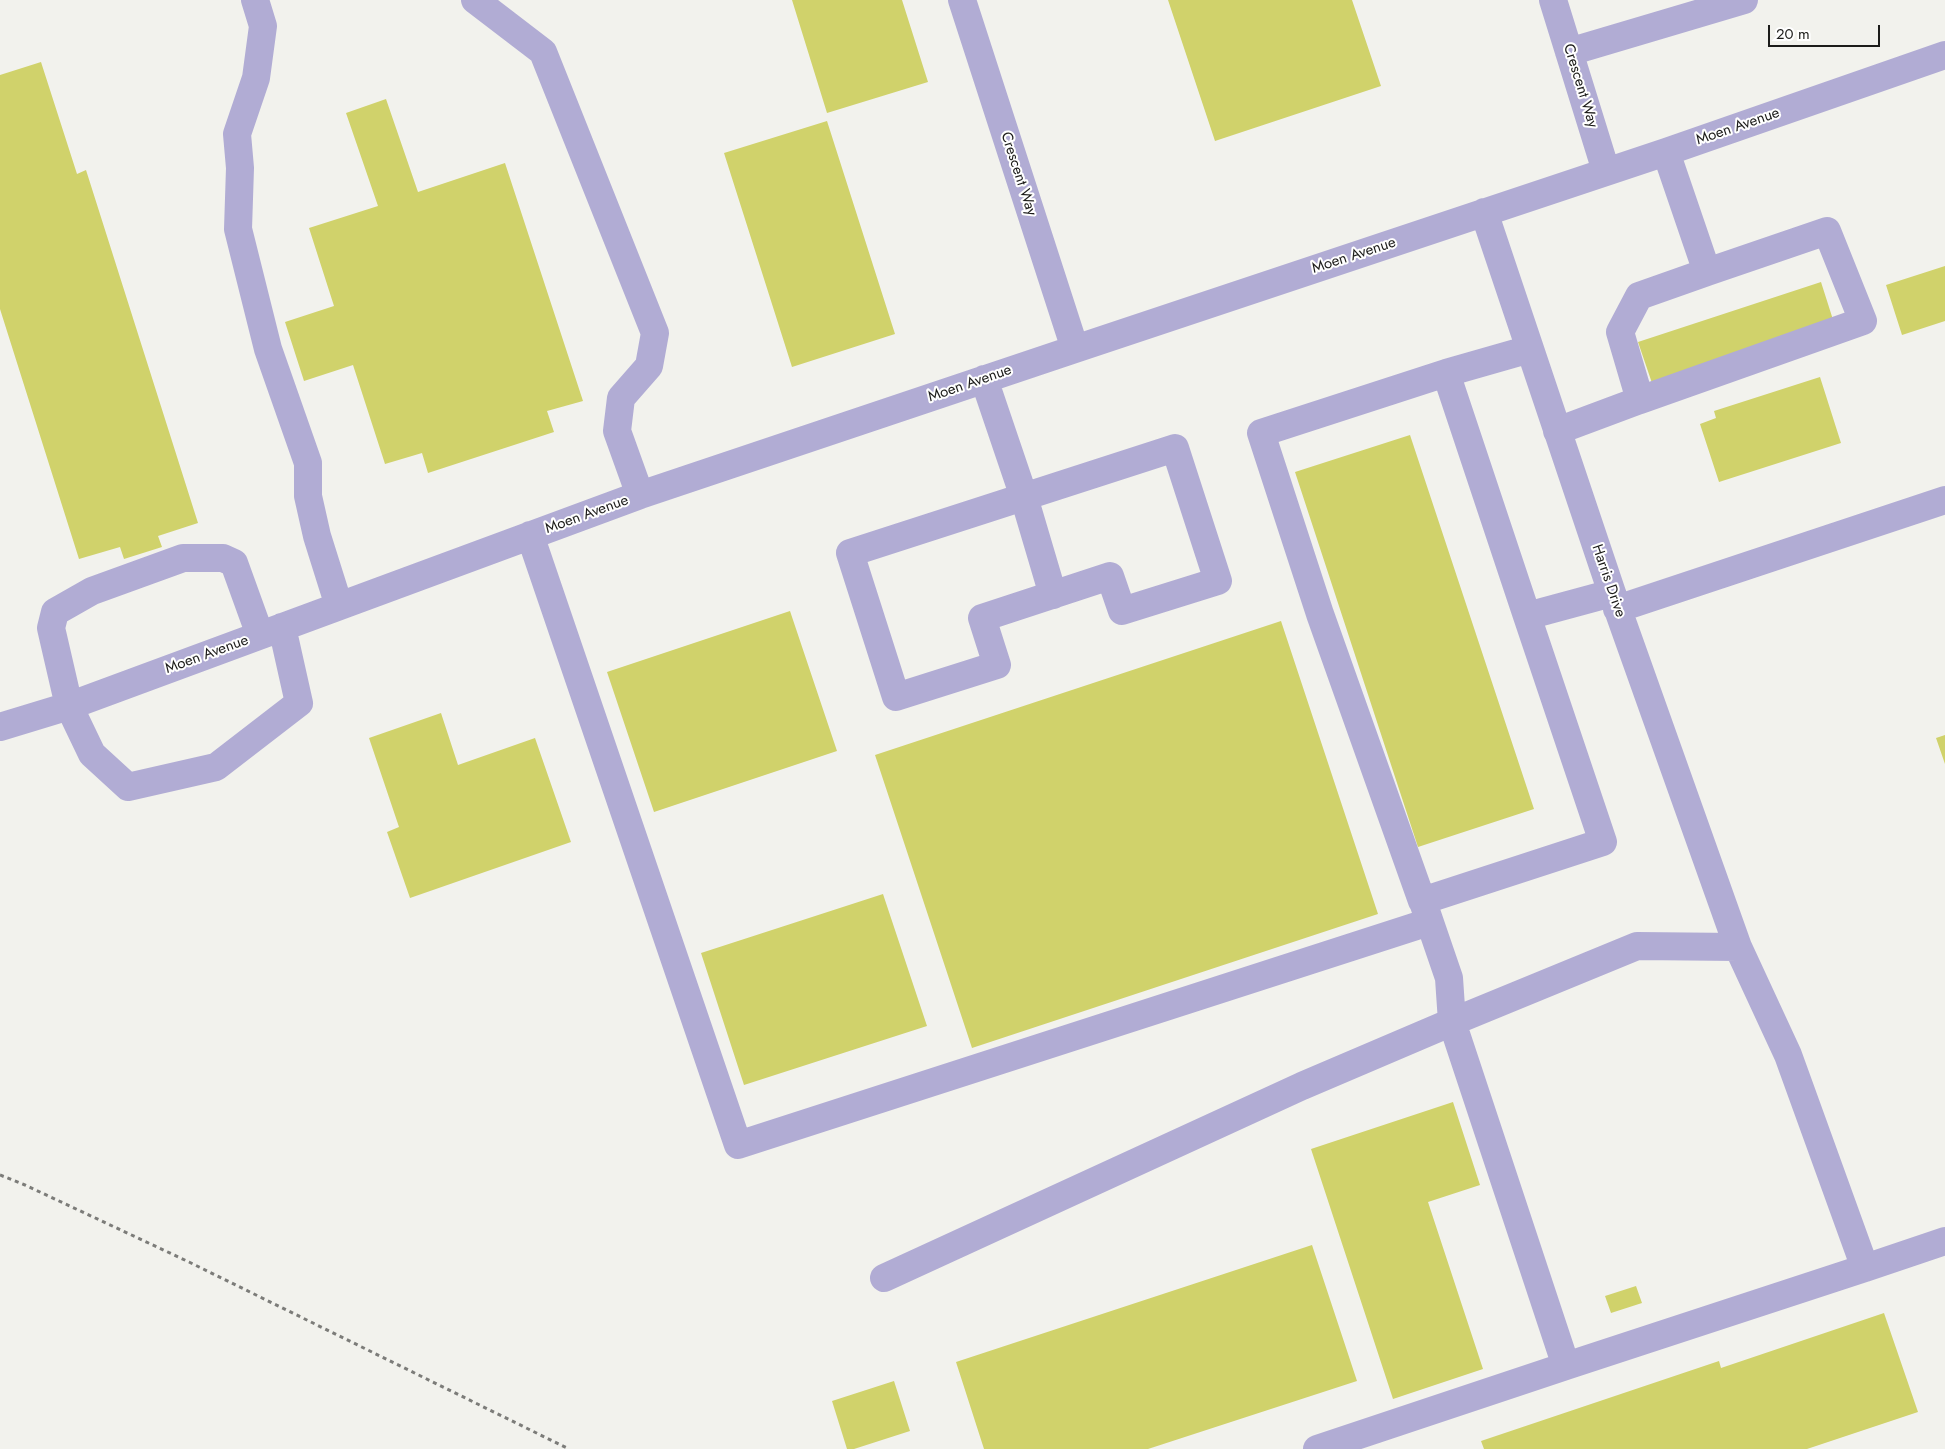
<!DOCTYPE html>
<html>
<head>
<meta charset="utf-8">
<style>
  body { margin:0 }
  #map { position:relative; width:1945px; height:1449px; overflow:hidden; background:#f2f2ed; font-family:Jost,sans-serif }
  canvas { display:block }
  .scale { position:absolute; left:1768px; top:25px; width:112px; height:22px; box-sizing:border-box; border:2px solid #1c1c1a; border-top:0; padding-left:6px; font-size:15px; line-height:18px; white-space:nowrap; color:#1c1c1a; -webkit-text-stroke:4px #fff; paint-order:stroke }
</style>
</head>
<body>
<div id="map">
<canvas width="1945" height="1449"></canvas>
<div class="scale">20 m</div>
</div>
<script>
const ctx = document.querySelector('canvas').getContext('2d');
ctx.lineJoin = 'round';
function paint(path, color) { ctx.fillStyle = color; ctx.fill(path, 'evenodd'); }
function trace(path, color, width, dash) { ctx.strokeStyle = color; ctx.lineWidth = width; ctx.lineCap = dash ? 'butt' : 'round'; ctx.setLineDash(dash || []); ctx.stroke(path); }
function drawText(font, color, halo, rows, align = 'center') {
  ctx.font = font + ' Jost,sans-serif'; ctx.lineWidth = 4; ctx.setLineDash([]); ctx.textBaseline = 'middle'; ctx.strokeStyle = halo; ctx.fillStyle = color; for (const [text, x, y, turn = 0] of rows) {
    ctx.save(); ctx.translate(x, y); ctx.rotate((+turn || 0) * Math.PI / 180); ctx.textAlign = isNaN(turn) ? turn : align; if (halo) ctx.strokeText(text, 0, 0); ctx.fillText(text, 0, 0); ctx.restore();
  }
}
paint(new Path2D(`
  M792 0H902L928 82 827 113Z
  M1168 0H1352L1381 86 1215 141Z
  M41 62 77 174 86 170 198 523 158 536 162 547 124 559 120 547 79 559 0 309V75Z
  M386 99 418 192 505 163 583 401 547 411 554 432 428 473 422 453 385 464 353 365 304 381 285 322 334 306 309 228 378 206 346 113Z
  M827 121 895 334 792 367 724 153Z
  M1945 266V321L1902 335 1886 285Z
  M1821 282 1835 326 1653 386 1638 342Z
  M1820 377 1841 443 1719 482 1700 424 1716 418 1714 411Z
  M1410 435 1534 809 1418 847 1295 472Z
  M790 611 837 751 654 812 607 672Z
  M1281 621 1378 914 972 1048 875 755Z
  M441 713 458 765 535 738 571 842 410 898 387 832 399 827 369 738Z
  M1945 735V764L1936 738Z
  M883 894 927 1026 744 1085 701 953Z
  M1453 1102 1480 1185 1428 1202 1483 1369 1393 1399 1311 1149Z
  M1312 1245 1357 1381 1148 1449H984L956 1362Z
  M1636 1286 1642 1303 1611 1313 1605 1296Z
  M1884 1313 1918 1412 1807 1449H1484L1481 1441 1719 1361 1721 1368Z
  M894 1381 910 1431 854 1449H847L832 1401Z`), '#d0d26b');
trace(new Path2D(`
  M0 1175 25 1185 189 1262 569 1449`), '#7c7c79', 3, [4, 4]);
trace(new Path2D(`
  M255 0 263 26 256 78 237 134 240 168 238 229 268 349 308 463V496L317 536 339 606
  M475 0 543 52 655 333 649 366 621 398 617 431 640 495
  M962 0 1075 349
  M1553 0 1606 171
  M1569 52 1744 0
  M1484 212 1612 593 1738 947 1788 1055 1865 1268 1566 1366 1452 1022 1637 946 1738 947
  M1530 349 1446 373 1261 433 1320 614 1422 901 1603 842 1527 616 1612 593
  M1446 373 1527 616
  M984 379 1024 497 1053 595
  M1640 400 1863 321 1827 231 1707 272
  M1557 431 1640 400 1620 332 1639 296 1707 272 1666 152
  M1175 448 1218 581 1122 611 1110 576 982 618 997 665 896 697 850 553Z
  M530 535 738 1145 1429 922
  M1617 609 1945 500
  M260 635 234 563 223 558H183L92 591 55 612 51 628 69 706 92 754 128 787 216 767 299 703 282 627
  M0 727 69 706 640 495 1075 349 1666 152 1945 55
  M1865 1268 1945 1241
  M884 1278 1302 1086 1452 1022 1449 978 1424 905
  M1317 1449 1566 1366`), '#b1acd4', 28);
drawText('15px', '#1c1c1a', '#fff', [
  ["Crescent Way",1580,86,73],
  ["Moen Avenue",1738,127,-19],
  ["Crescent Way",1018,174,72],
  ["Moen Avenue",1354,256,-18],
  ["Moen Avenue",970,384,-19],
  ["Moen Avenue",587,515,-20],
  ["Harris Drive",1608,581,71],
  ["Moen Avenue",207,655,-20]
]);
</script>
</body>
</html>
